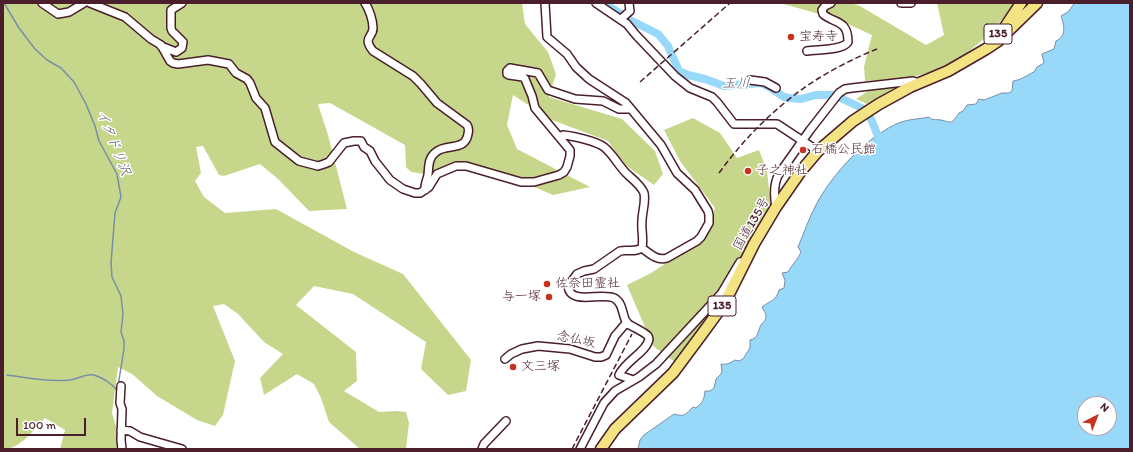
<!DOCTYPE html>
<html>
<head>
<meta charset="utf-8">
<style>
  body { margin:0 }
  #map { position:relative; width:1133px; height:452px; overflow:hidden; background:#fff; font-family:Itim,sans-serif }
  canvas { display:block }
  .frame { position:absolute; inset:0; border:4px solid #4a1f2b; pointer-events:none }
  .north { position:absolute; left:1077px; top:396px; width:40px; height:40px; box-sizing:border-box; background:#fff; border:1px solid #b7a5aa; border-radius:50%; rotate:42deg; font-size:11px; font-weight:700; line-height:16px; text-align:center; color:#4a1f2b }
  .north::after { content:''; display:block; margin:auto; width:14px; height:18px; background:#c8321e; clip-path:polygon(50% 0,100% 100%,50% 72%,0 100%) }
  .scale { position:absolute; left:16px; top:418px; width:70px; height:18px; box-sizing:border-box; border:2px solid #4a1f2b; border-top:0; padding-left:5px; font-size:12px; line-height:14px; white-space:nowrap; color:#4a1f2b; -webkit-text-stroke:3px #fff; paint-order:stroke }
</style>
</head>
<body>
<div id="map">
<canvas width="1133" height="452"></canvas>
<div class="frame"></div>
<div class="north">N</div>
<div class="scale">100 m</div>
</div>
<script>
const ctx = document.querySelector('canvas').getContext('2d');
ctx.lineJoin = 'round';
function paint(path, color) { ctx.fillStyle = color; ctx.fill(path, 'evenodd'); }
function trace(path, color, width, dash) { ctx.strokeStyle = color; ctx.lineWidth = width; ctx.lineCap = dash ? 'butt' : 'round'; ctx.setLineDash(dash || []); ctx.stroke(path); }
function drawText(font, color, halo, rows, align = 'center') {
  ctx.font = font + ' Itim,"Klee One",sans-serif'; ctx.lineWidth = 3; ctx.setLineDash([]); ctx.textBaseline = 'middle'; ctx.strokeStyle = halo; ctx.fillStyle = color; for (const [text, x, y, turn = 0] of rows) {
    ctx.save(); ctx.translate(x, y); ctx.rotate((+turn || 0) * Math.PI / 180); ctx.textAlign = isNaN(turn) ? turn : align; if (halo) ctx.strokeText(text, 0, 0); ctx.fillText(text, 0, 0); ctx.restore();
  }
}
paint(new Path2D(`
  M3 3H522L525 24 548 52 556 74 549 97 622 119 655 151 663 174 654 185 625 165 608 141 552 120 513 95 507 125 517 149 590 187 553 195 507 175 468 162 425 174 411 172 406 167 405 145 330 103 318 104 328 135 347 209 309 211 278 179 260 164 224 176 219 175 203 146 196 147 201 173 195 181 204 197 225 213 276 209 354 252 403 274 471 360 466 391 448 395 421 369 426 342 353 294 314 286 296 305 356 352 357 381 344 391 379 412 396 411 406 412 409 423 406 449H360L329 422 321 398 314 384 297 374 264 395 260 378 283 354 264 342 238 314 224 304 213 306 235 361 223 415 215 426 197 420 157 396 132 374 118 367 112 413 123 449H60L65 430 45 418C33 430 21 449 3 449Z
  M780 3H851L860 6 926 45 944 35 937 3H1014C991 38 954 69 912 77 897 80 880 80 865 81L864 67 872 35 837 19Z
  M897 86 867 104 856 99 871 89Z
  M693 118 720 133 737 158 759 150 767 171 771 207 708 318 675 362 653 346 627 285 651 273 690 248 710 223 715 208 680 161 664 130Z`), '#c6d78c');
const water = new Path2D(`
  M1075 3H1130V449H638L640 440 644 435 674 414C685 417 685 415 693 407L696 408C703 402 704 400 705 391H710L714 388 716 379 721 374 722 371 721 364C727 365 730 363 735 360L739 361 743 359 750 348V340C759 338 757 332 761 325 763 322 766 321 766 316 766 313 763 310 762 307 771 300 776 301 779 290L784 288 785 280 782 273 788 272C792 264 798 260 801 252L798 247C804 233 809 218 816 205 832 174 868 135 901 122 910 119 920 119 929 117 933 121 935 119 941 120 953 123 951 124 959 113L963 111 967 105 976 104 979 99 984 100 1002 93H1009L1012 91 1013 81C1021 80 1027 75 1034 72L1037 67 1044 63 1042 54 1054 49 1056 41C1067 36 1064 25 1061 16L1068 12ZM1085 404H1109V428H1085Z`);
paint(water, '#98d8f9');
trace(water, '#798ea7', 1);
trace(new Path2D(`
  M4 3 19 28 35 49 47 60 61 68 74 82 86 104 95 126 99 141 117 174 121 197 115 213 111 263 112 277 121 296 123 314 121 332 124 341V349L118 386
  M7 375C28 378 49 382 70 380 79 379 85 373 94 375 104 378 111 383 118 391`), '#798ea7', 1.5);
trace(new Path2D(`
  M604 3 630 20 658 34 668 46 679 71 688 75 705 79 724 86 761 83 771 88 784 97 789 98 801 99 816 95H834L864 109 871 119 878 136`), '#98d8f9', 8);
const minor = new Path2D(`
  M42 3 58 14 69 12 84 3
  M90 3 125 17 151 39 161 45 170 61 173 63 178 64 208 60 229 64 236 73 247 79 250 83 256 98 265 108 275 142 299 161 318 166 324 164 329 162 344 143 354 141H361L364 147 370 151 375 161 390 180 403 189 415 193H420L429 187 437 174 456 166H466L521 182H534L559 175 564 172 567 167 570 156V150L535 108 532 96 525 79 523 77 509 75 507 74V71L510 68 538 73 548 90 575 99 603 101 619 109H631
  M365 3C369 9 373 20 373 28 373 38 362 37 373 51L413 76 421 84 437 103 467 125C469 128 469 130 468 134 465 152 446 143 436 152 428 158 429 166 428 175 427 180 424 185 425 190
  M545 3 547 37 567 54 576 67 589 79 626 103 661 145 677 173 695 190 708 211 709 215V223L701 237 697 241 667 258C657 261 650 254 642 248
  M596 3 627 24 636 35 675 76 690 88 712 97 717 102 734 124H777L818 151
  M901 3H911
  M621 19 630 11 629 3
  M161 46 176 52 182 48 183 42 172 31 171 28V10L182 3
  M807 51C817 49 842 51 848 42 848 19 834 24 823 14L822 10 825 6 831 3
  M750 80 765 82 776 88
  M560 138 563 135C573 136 596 141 604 147 613 154 618 165 626 173 631 178 641 185 644 193 646 203 642 211 642 221 641 230 644 239 642 248
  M776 207C774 196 773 184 779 174L810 130 839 93 845 89 852 88 913 81 920 83
  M505 359 511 354 522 349 538 346 570 349 595 357H601L606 355 615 336 627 322
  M633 380 619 375C625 361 647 352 649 339L648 336C643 331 632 327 627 323 622 317 624 303 614 298 601 292 570 306 568 286L577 274 584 271 594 269 620 251C628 249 634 253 642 248
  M121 386 120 403 122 409 121 440 122 449
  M121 430 130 431 140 437 182 449
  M482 449 484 444 506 421
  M580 449 604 403 615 391 639 377 656 364 721 294 740 262`);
const highway = new Path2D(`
  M1005 27 1021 3
  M601 449 615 429 673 373 702 334 724 304 754 244 776 207 801 171 818 151 853 121 879 104 910 87 948 71 986 49 998 41 1037 3`);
trace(minor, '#4a1f2b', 10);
trace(highway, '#4a1f2b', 13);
trace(minor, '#fff', 7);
trace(highway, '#f4e382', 10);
trace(new Path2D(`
  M640 82 730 3
  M719 173C746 136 779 103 819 78 837 67 857 57 877 49
  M572 449 632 334`), '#4a1f2b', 1.5, [6, 3]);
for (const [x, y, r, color] of [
  [791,37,4,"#c8321e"],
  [803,150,4,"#c8321e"],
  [748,171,4,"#c8321e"],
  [547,284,4,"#c8321e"],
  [549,297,4,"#c8321e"],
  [513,367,4,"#c8321e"]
]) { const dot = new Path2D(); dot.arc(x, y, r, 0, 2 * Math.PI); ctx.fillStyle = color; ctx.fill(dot); trace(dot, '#fff', 1.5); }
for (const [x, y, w] of [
  [998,34,28],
  [722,306,28]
]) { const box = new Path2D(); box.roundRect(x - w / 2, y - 10, w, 20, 3); ctx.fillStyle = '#fff'; ctx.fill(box); trace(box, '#4a1f2b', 1); }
drawText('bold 12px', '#4a1f2b', null, [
  ["135",998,34],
  ["135",722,306]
]);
drawText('13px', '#4a1f2b', '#fff', [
  ["宝寿寺",799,37],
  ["石橋公民館",811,150],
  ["子之神社",756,171],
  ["佐奈田霊社",555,284],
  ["与一塚",541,297,"right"],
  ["文三塚",521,367]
], 'left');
drawText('13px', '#4a1f2b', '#fff', [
  ["国道135号",752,224,-60],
  ["念仏坂",576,340,11]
]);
drawText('italic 14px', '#615669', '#fff', [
  ["玉川",736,84,1],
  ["イタドリ沢",113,143,68]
]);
</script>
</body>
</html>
